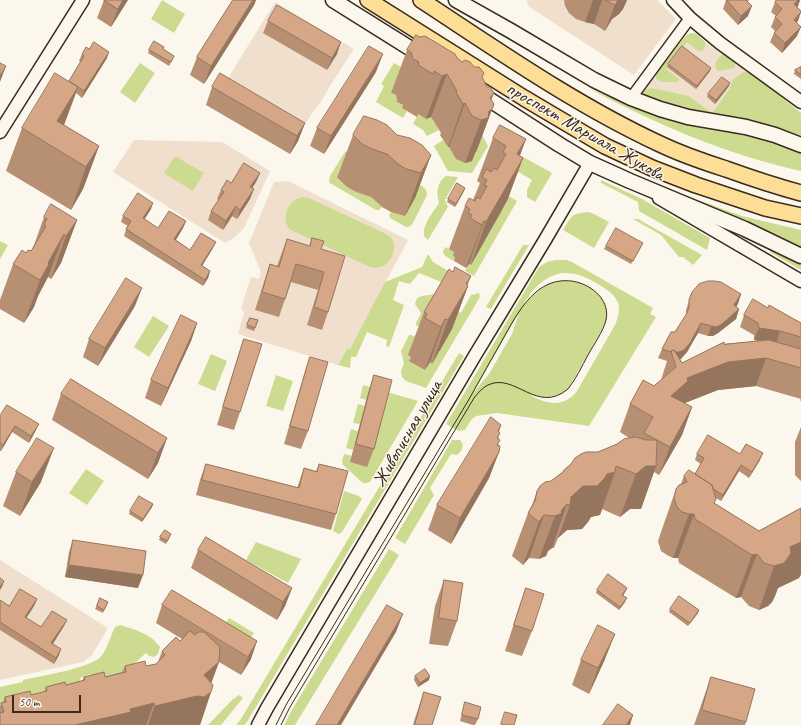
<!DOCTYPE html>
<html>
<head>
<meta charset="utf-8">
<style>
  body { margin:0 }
  #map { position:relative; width:801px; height:725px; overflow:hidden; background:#fbf7ec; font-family:Caveat,sans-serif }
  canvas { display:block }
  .scale { position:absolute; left:12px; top:695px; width:69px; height:18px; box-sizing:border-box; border:2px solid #3b2a1e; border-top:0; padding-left:5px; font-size:12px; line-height:14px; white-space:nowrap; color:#3b2a1e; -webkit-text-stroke:3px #fbf7ec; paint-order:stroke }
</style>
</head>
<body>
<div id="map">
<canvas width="801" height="725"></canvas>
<div class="scale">50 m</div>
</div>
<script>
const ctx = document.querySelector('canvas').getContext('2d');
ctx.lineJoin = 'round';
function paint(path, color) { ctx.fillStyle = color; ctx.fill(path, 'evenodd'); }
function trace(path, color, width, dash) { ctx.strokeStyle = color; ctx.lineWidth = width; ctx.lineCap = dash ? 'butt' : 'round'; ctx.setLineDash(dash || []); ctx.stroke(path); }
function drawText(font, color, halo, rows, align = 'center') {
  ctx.font = font + ' Caveat,sans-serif'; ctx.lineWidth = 3; ctx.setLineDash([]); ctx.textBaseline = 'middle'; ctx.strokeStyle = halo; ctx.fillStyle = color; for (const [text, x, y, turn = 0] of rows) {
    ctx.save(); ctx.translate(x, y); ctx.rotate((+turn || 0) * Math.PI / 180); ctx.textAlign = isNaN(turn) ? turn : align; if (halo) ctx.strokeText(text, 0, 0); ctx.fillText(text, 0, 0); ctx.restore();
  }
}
paint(new Path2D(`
  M527 0H657L676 19 634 75 528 6Z
  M275 2 354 49 330 86 321 102 313 112 303 127 225 83Z
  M693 33 697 34 705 42 735 62 745 71 732 80 730 88 712 113 689 96 641 92 685 37 688 34Z
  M134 140 222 142 270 171 244 228 235 237 225 243 113 172Z
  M288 181 408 240 350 349 346 348 338 365 238 334 244 313 241 308 251 277 259 279 261 272 249 243 274 182Z
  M0 560 108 628 92 655 83 662 0 680Z`), '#f0dfcd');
paint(new Path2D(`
  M162 0 185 14 174 33 151 19Z
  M693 33 697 34 705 42C706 46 704 52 698 51L687 42 666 69 679 79 677 82H663L657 80 656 77V74L685 37 688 34Z
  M723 53 735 62V66L734 68 719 71 717 70C712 64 719 58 723 53Z
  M140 63 155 73 135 103 120 92Z
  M394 63 465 104 391 93 396 95 397 102 403 105 402 108 407 111 403 118 376 102 384 86 381 84Z
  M745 71 749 73 774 91 801 113V138C788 132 775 127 761 124 746 120 730 118 715 115 690 110 666 103 642 95L641 92 647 89 651 88 689 96 712 113 730 88 732 80Z
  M590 89C622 102 654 116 688 124 700 127 712 130 724 132 731 133 739 133 746 135 765 139 783 145 801 153V171C725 154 658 125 590 89Z
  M418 114 426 119 431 117 439 130 427 136 423 130 413 124Z
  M480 131 488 146 472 173 448 171 434 146 443 140 449 147 473 154 476 152 478 147 475 142Z
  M505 147 552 173 535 202 527 197V190L532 180 498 160Z
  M350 150 337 179 347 187 356 192 371 197 382 207 379 210H376L330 183 329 181 330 176 345 152Z
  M175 156 204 173 193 191 164 173Z
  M446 176 458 177 445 200 448 207 428 240 424 236C422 224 433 213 439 203 436 193 437 182 446 176Z
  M601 180 642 199 710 238 707 250 639 211 638 202 601 183Z
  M412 181C418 184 428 187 427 195L413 223C411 226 410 227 406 227L390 218 389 215Z
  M682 194 742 216 801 230V249L741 219Z
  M507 195 517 201 474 276 465 271 469 264 470 265C481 246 494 228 501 208L503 209 507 202Z
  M302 197 309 198 386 234C388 235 390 237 391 238 398 246 392 262 383 266 379 268 375 268 370 267L291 230C289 229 288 227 287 225 283 216 288 204 296 199 298 198 300 198 302 197Z
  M588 212 594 214 609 222 594 248 563 230C572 216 570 214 588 212Z
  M633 219H638L702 255 693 265 683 257H679L661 235Z
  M0 241 8 245 0 259Z
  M523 245H529L491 309 486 307Z
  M445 247 455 252 456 258 454 261 445 256 443 252Z
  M771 250 801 265V270L770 252Z
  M428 254 433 262 469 283 466 286 456 288 419 273 410 284 399 281 393 300 404 305 389 347 386 346 387 340 367 332 356 357H351L350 368 338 365 347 348 350 349 385 282 422 267Z
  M556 260H566L572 262 653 308 650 314 656 317 589 426 497 413 476 416 471 420 465 430 459 431 446 424 539 267 547 262ZM562 273C577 273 584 276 598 284 616 295 625 303 615 325L577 391C564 408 546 405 529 394 545 398 555 400 568 389L602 330C604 325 607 320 607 315 606 288 573 275 550 283 539 288 532 297 523 305 533 288 543 277 562 273ZM519 313 512 334 489 374 473 393Z
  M479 293 480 297 426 388 406 381 402 377 401 371 404 363 401 351 409 335H411L418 338 409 355 412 357 425 370 430 362 432 363 440 351 424 329 416 325V323L421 313 415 304 417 298 422 296 435 294 449 307 461 313 471 295Z
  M153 316 169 326 149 357 134 347Z
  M459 353 464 356 247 722 244 725H236L241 719Z
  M211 354 227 361 215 391 198 384Z
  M276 375 293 381 283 411 266 406Z
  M363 385 418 401 370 482 367 483H363L343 465 342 461 344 454 351 456 350 462 368 393 366 400 360 398Z
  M358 404 365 406 360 424 353 423Z
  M351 429 358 431 353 450 346 448Z
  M452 440H460L463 445 461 451 457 455 451 454 430 488 434 495 405 544 395 538Z
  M86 469 104 481 87 505 69 493Z
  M344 491 359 496 362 499 342 532 339 534 333 531Z
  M256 542 301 559 288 583 246 560Z
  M389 549 399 555 295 725H284L293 708Z
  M229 618 254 633 246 645 222 630Z
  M120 625C136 630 150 633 160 647L158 654 154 657 149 656 146 653 126 671 95 683 91 674 80 678 82 687 0 704V687L23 682V680C40 676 94 668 102 655 107 649 111 635 115 627Z
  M239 695 243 698 221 725H208L233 699Z`), '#ccdb8f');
const minor = new Path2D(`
  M631 98 690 18`);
const tertiary = new Path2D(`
  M673 0 690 18 720 43 801 102
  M0 132 83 0
  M659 198 801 281
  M258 725 267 708 474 357 545 240 590 163`);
const secondary = new Path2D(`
  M333 0 424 57
  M456 0 511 31 594 80 631 98 660 109 688 117 746 127 775 135 801 145
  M476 91 560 145 590 163 630 181 745 229 801 256`);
const primary = new Path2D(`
  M368 0 524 98 605 146 652 168 696 185 765 208 801 216
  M421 0C499 51 576 105 660 144 681 154 704 162 726 169 751 178 775 186 801 193`);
trace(minor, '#3b2a1e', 13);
trace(tertiary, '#3b2a1e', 15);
trace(secondary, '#3b2a1e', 17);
trace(primary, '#3b2a1e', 18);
trace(minor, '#fbf7ec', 10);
trace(tertiary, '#fbf7ec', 12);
trace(secondary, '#fbf7ec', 14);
trace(primary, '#fcde96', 15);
trace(new Path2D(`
  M276 725 286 705C347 604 407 502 468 401 480 380 492 358 504 337 513 321 522 304 536 292 549 281 565 278 580 283 595 288 610 302 606 320 603 332 594 344 588 355 582 366 576 379 568 389 537 415 515 372 488 385 482 388 478 393 474 398L290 707 281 725`), '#3b2a1e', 1);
paint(new Path2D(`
  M104 0H128L111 27 97 18Z
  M233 0H256L254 5 204 84 190 75 197 57Z
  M564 0H627L623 9 619 14 612 19 605 31 594 24 585 22 576 19 569 13 565 6Z
  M726 0H749L747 2 748 16 738 25 723 9Z
  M775 0H800L798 6 797 7 798 21 796 23 797 36 782 53 770 42 774 33 775 31 771 27 775 17 776 16 771 12 775 2 776 1Z
  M268 21 337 54 327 70 263 33Z
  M164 47 163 49 174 56 169 66 148 53 149 50Z
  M407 50 457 58 482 77 491 100 494 104 478 147 476 152 475 153 472 161 465 163 456 159 449 147H448L440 135 441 133 431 117 426 119 418 114 417 117 402 108 403 105 397 102 396 95 391 93Z
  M82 54 107 58 82 98 76 93 64 125 99 146 83 189 71 210 6 171 22 128 69 81 81 62 79 61Z
  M668 64 710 71 696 89 667 67Z
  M801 67V79L794 74 795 70Z
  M376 72 324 154 310 146 317 128Z
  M729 86 715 104 707 97 708 94Z
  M212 87 305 123 298 141 290 154 206 105Z
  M353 135H397L431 155 415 198 405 216 391 212 382 207 371 197 356 192 347 187 337 178Z
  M493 138 526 139 519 156 523 158 507 201 471 265 469 264 466 268 454 261 455 257 453 256 454 252 449 249 465 206 473 200 480 183 477 181Z
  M260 173 256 182 252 188 250 199 237 219 232 216 223 230 208 220 211 211 219 200 217 199 221 190 231 183Z
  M464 191 455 207 447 202 448 199Z
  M151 209 144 219 158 228 186 221 183 228 176 240 190 250 213 248 202 266 210 271 208 278 203 286 124 236 126 229 128 226 121 222 123 216Z
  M44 217 77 220 61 263 51 279 48 277 38 296 34 307 24 323 0 309V300L13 264 26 253 31 251 33 248Z
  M312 238 321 249 328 312 322 330 307 325 318 290 291 282 285 299 279 317 255 310 264 282 270 264 277 266 287 239 309 246Z
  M643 243 631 264 604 249 606 246Z
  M453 272 471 276 467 285 468 286 452 329 432 364 430 362 425 370 409 361 411 357 408 355 424 312Z
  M692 292 741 294 736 307 739 309 736 319 718 333 713 336H708L698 333 687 352 680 359 682 363 724 344 759 341 754 340V335L740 327 744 315 768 308 801 323V401L800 400 801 399 756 386 718 390 684 403 692 407 682 435 659 475 654 472 641 509H630L620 517 602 509 600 515 591 517 588 522 582 529 567 530 558 538 554 548H552L548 551 546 556 539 559 529 558 523 565 512 556 528 513 531 508 537 491 555 478 563 472 564 470 571 464 617 444 629 438 620 432 630 404 661 380 667 361 658 358 662 349 675 332 686 315V310Z
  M135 306 98 366 83 357 89 339Z
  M250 318 258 320 254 331 246 328Z
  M197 323 191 341 161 406 145 398 151 380Z
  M244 339 240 412 234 430 217 425 238 357Z
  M310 357 308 431 301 449 284 444 304 375Z
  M374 375V449L367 467 350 462 368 393Z
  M61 394 167 438 158 463 148 479 52 420Z
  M0 416 36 430 29 443 12 432 1 451H0Z
  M501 425 499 432 498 445 499 452 489 478 451 544 428 530 437 505Z
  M801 427V481L795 475V442Z
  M697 454H740L760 460 749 478 739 471 721 501 716 498 714 503 759 531 801 508V575L799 578 778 588 775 596 772 602 768 606 759 610 749 606 741 597 736 598 679 563 678 558H673L667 555 661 551 658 541 661 532 676 489 681 484 684 476 695 474 701 464 695 460Z
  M206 464 297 488 304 468 316 471 319 464 336 514 331 530 196 495 200 480Z
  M16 472 41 482 20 516 3 506Z
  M153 504 152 507 142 522 129 514 130 511Z
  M160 537H170L166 544 159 540Z
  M73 540 138 588 65 577 69 552Z
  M198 550 292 588 285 606 277 620 191 568Z
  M444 580 457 621 448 646 429 644 435 606Z
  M526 588 532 631 522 656 505 651 517 614Z
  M627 588 626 591 623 596 625 602 619 610 596 593 597 590Z
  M100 598 108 602 103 613 95 609Z
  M37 599 34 606 26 618 41 627 64 626 53 644 59 655 54 664 0 630V600L9 606Z
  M162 605 251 659 241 675 219 662 211 682V692L200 725H0V706L1 703 3 702 5 697 31 695 44 692 46 687 66 685 82 681 84 677H105L122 672 125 666H146L156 664 158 662 162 651 180 641 182 639 156 623Z
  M670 609 698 613 688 626 669 612Z
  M605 659 589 694 572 685 581 660Z
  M415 676 429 680 418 687 414 680Z
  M711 677 746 722 745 725H694Z
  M424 692 432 725H413L415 718Z
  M465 702 478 719 475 725H473L460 721Z`), '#b79073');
paint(new Path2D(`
  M123 0H128L111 27 118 9Z
  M253 0H256L254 5 204 84 211 66Z
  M593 0H602L594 24 585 22Z
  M618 0H627L623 9 619 14 612 19 605 31 615 5Z
  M798 0H800L798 6 791 14 794 4Z
  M752 6 748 16 738 25 741 16Z
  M801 12 798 21 790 30 794 20Z
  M801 27 797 36 782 53 785 43Z
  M341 42 337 54 327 70 332 58Z
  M109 52 107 58 82 98 84 91Z
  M383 54 376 72 324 154 331 136Z
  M6 66 0 82V76Z
  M711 68 710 71 696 89 697 86Z
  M447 74 431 117 426 119 442 76Z
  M730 83 729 86 715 104 716 100Z
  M78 87 62 130 57 121Z
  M494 93 484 119 494 104 478 147 476 152 475 153 472 161 465 163 481 120 490 98Z
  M465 103 449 147H448L463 104Z
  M305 123 298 141 290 154 297 136Z
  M526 139 511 180 523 158 507 201 471 265 486 222 517 154Z
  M99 146 83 189 71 210 86 167Z
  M431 155 415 198 405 216 421 173Z
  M260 173 256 182 247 196 250 187Z
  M465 188 464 191 455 207 456 204Z
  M254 189 250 199 237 219 240 210Z
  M153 203 151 209 141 225 143 218Z
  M236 206 232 216 223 230 226 221Z
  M77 220 61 263 51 279 66 236Z
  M186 221 183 228 172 246 174 239Z
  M484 221 469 264 466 268 482 225Z
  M64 234 48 277 38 296 34 307 24 323 40 280 48 263Z
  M216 242 213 248 198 272 201 265Z
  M643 243 641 246 631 264 633 261Z
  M210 271 208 278 203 286 205 280Z
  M471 276 465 290 468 286 452 329 432 364 448 320 466 284Z
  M142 288 135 306 98 366 105 348Z
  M741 294 738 304 731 315 734 305Z
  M739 309 736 319 718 333 713 336H708L711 326Z
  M445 319 430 362 425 370 441 327Z
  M197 323 191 341 161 406 168 388Z
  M701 323 698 333 687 352 681 359 676 361 672 352Z
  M759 328 780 331 776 343 754 340Z
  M766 358 756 386 718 390 680 405 671 396 687 378 728 362Z
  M692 407 682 435 659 475 670 447Z
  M39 424 36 430 29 443 31 436Z
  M15 426 12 432 1 451 3 445Z
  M167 438 158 463 148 479 158 453Z
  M54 448 41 482 20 516 32 482Z
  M499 452 489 478 451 544 460 518Z
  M763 453 760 460 749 478 752 472Z
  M741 465 739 471 721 501 723 495Z
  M646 466H656L641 509H630L620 517 636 474Z
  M615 472 600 515 591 517 588 522 582 529 567 530 558 538 570 505 571 497 583 486 607 474Z
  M153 504 152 507 142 522 143 519Z
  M567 504 552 548 548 551 546 556 539 559 555 516 561 511Z
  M689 514H694L678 558H673Z
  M544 515 529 558 523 565 539 522Z
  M801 542V574L799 578 778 588 775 596 772 602 768 606 759 610 774 566 790 547Z
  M757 554 741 597 736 598 752 555Z
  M69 565 143 575 138 588 65 577Z
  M4 581 2 587 0 590V587Z
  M292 588 285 606 277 620 283 602Z
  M627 598 625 602 619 610 620 607Z
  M37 599 34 606 23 623 25 617Z
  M699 610 698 613 688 626 690 623Z
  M403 614 396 632 341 725H337Z
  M67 620 64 626 49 649 51 643Z
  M615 634 605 659 589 694 598 668Z
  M257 641 251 659 241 675 248 657Z
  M61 649 59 655 54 664 56 658Z
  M219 662 207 695 211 692 200 725H148L155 706 204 675Z
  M430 676 429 680 418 687 420 683Z
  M154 703 146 725H75L130 709Z
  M633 715 630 725H626Z`), '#95755e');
const building = new Path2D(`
  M104 0H123L118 9Z
  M233 0H253L211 66 197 57Z
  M606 0H618L615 5Z
  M727 0H746L752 6 741 16Z
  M777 0H798L794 4 801 11V12L794 20 801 27 785 43 774 33 782 24 775 17 782 9 775 2Z
  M277 5 341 42 332 58 268 21Z
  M416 35 420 37 425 36 455 54 457 58 462 62 465 60 470 62 474 67H479L484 73 482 77 487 87H490L494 93 490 98 494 104 492 109 489 111 488 118 481 120 472 116 465 103 463 104 456 92 457 91 447 74 442 76 434 71 433 74 418 65 419 62 413 59 411 52 407 50Z
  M154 41 164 47 163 49 174 56 171 62 149 50Z
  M94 42 109 52 84 91 69 81 84 56 82 54 86 47 89 49Z
  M369 46 383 54 331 136 317 128Z
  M682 46 711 68 697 86 668 64Z
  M0 63 6 66 0 76Z
  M801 67V75L795 70Z
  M55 73 78 87 57 121 99 146 86 167 22 128Z
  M220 73 305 123 297 136 212 87Z
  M722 77 730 83 716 100 708 94Z
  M364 116 377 120 387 125 397 135 410 138 422 145 431 155 421 173 406 169 398 164 387 154 372 149 362 144 353 135Z
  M500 125 526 139 517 154 523 158 486 222 484 221 482 225 470 218 472 215 468 213 470 209 465 206 469 198 475 201 477 197 480 199 487 186 484 185 487 180 482 177 486 169 491 172 494 168 497 170 506 154 503 152 506 146 493 138Z
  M244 163 260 173 250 187 254 189 240 210 236 206 226 221 211 211 224 192 221 190 227 180 231 183Z
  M457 183 465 188 456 204 448 199Z
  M138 193 153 203 143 218 158 228 169 211 186 221 174 239 190 250 201 233 216 242 201 265 210 271 205 280 126 229 131 221 123 216Z
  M51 204 77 220 66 236 64 234 48 263 49 264 40 280 13 264 22 250 26 253 28 250 31 251 46 226 44 224 47 219 44 217Z
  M616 228 643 243 633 261 606 246Z
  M312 238 324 241 321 249 345 256 328 312 314 307 324 272 296 264 285 299 262 292 270 264 279 267 287 239 310 246Z
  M455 267 471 276 466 284 468 286 448 320 445 319 441 327 425 318 427 314 424 312 449 269 453 272Z
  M126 278 142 288 105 348 89 339Z
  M708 281H714L721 282 741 294 734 305 739 309 722 324 717 327 711 326 701 323 690 343 684 350 679 352H676L674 350 671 351V352L662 349 671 332H675L687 313 689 307V300L692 292 699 284Z
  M753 299 768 308 769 305 801 323V337L780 331 759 328 758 323 744 315Z
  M181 315 197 323 168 388 151 380Z
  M250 318 258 320 255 328 247 325Z
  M244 339 262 344 240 412 223 407Z
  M769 340 801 349V368L766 358 728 362 687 378 688 381 671 396 692 407 670 447 644 433 653 417 630 404 643 380 654 386 676 367 671 351 674 350 682 363 724 342V344Z
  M310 357 328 362 308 431 290 426Z
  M374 375 392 380 374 449 356 444Z
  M71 379 167 438 158 453 61 394Z
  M7 405 39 424 31 436 15 426 3 445 0 443V416Z
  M491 417 501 425 498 431 500 433 497 438 500 440 497 445 500 446 499 452 460 518 437 505Z
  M708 435 740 454 746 444 763 453 752 472 741 465 723 495 713 489 712 485 695 474 704 458 697 454Z
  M636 437 646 440H657L656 466H646L636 474 616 466 615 472 607 474 604 479 597 486H583L571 497 570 505 567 504 561 511 562 513 555 516 544 515 539 522 528 513 535 501 537 491 540 486 545 482 551 481 555 478 564 471V470L571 464 575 458 581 454 586 452H598L617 444 624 439Z
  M37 438 54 448 32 482 16 472Z
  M206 464 299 488 304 468 317 472 319 464 348 471 336 514 202 480Z
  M689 470 712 485 716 499 714 503 759 531 801 508V542L790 547 791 553 787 559 784 563 774 566 764 563 757 554 752 555 695 519 694 514H689L682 512 677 507 674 498 676 489 679 485 687 482 684 476Z
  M139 496 153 504 143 519 130 511Z
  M165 530 171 534 167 541 160 537Z
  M206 537 292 588 283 602 198 550Z
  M73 540 146 551 143 575 69 565Z
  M608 574 627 588 622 595 627 598 620 607 597 590Z
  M0 578 4 581 0 587Z
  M444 580 463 583 457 621 439 618Z
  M526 588 544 594 532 631 514 625Z
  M20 589 37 599 25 617 41 627 52 611 67 620 51 643 61 649 56 658 0 622V600L9 606Z
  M172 590 257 641 248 657 162 605Z
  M679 596 699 610 690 623 670 609Z
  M100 598 108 602 104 610 97 606Z
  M387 605 403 614 337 725H316Z
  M598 625 615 634 598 668 581 660Z
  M190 631 195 635 198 632H204L220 647 219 662 204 675 213 685 211 692 204 697 197 696 155 706 154 703 130 709 131 712 75 725H0V713L4 712 1 703 6 702 5 697 30 691 31 695 47 691 46 687 65 682 66 685 85 680 84 677 104 672 105 677 126 672 125 666 145 661 146 666 156 664 165 655 162 651 176 637 180 641Z
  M425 669 430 676 420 683 415 676Z
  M711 677 755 689 746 722 702 710Z
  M424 692 441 697 432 725H415Z
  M465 702 481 707 478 719 462 715Z
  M618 704 633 715 626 725H603Z
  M505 712 517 715 514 725H505L501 724Z`);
paint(building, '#d5a786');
trace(building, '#95755e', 1);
drawText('19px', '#3b2a1e', '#fbf7ec', [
  ["проспект Маршала Жукова",585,132,30],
  ["Живописная улица",408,434,-60]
]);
</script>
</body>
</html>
